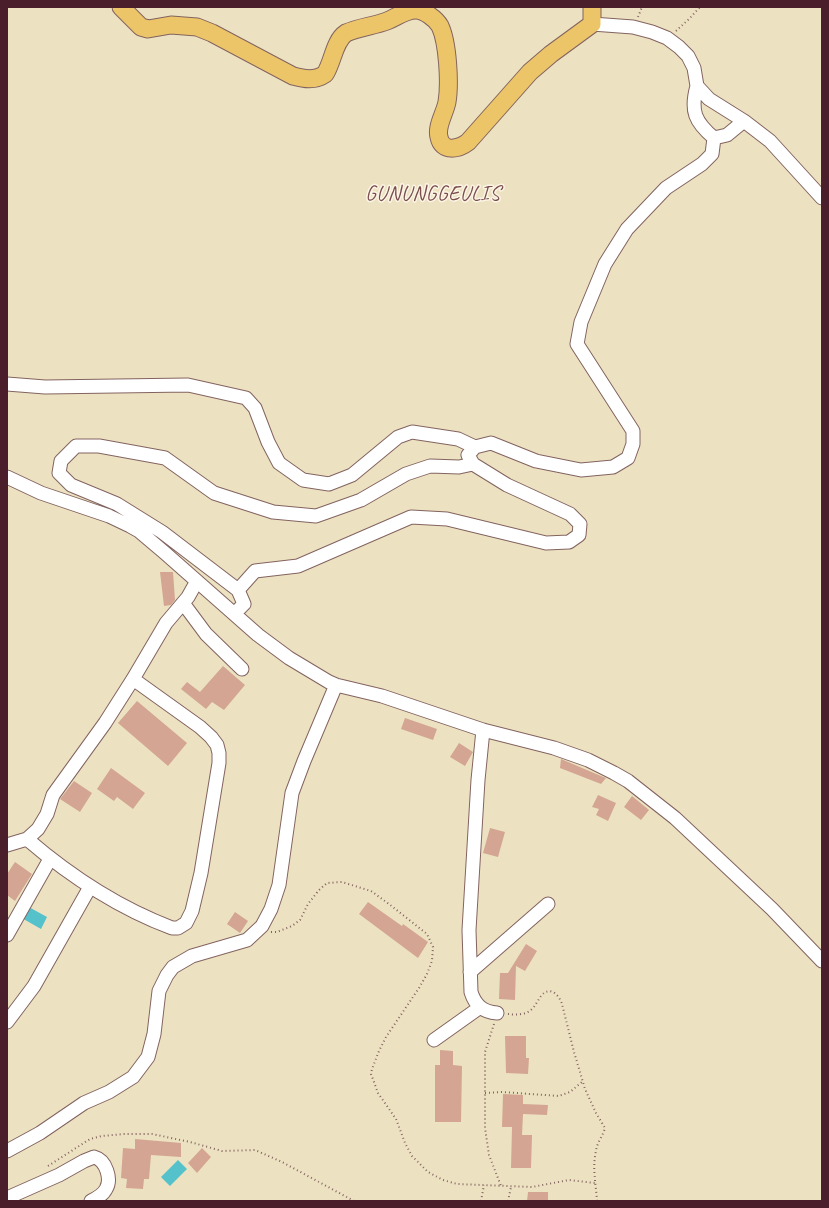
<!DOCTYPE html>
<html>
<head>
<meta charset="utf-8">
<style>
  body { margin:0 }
  #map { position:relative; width:829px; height:1208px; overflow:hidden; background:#ece2c1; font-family:Caveat,sans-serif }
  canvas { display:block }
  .frame { position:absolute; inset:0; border:8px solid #4a1f2b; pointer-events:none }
</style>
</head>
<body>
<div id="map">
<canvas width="829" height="1208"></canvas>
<div class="frame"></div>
</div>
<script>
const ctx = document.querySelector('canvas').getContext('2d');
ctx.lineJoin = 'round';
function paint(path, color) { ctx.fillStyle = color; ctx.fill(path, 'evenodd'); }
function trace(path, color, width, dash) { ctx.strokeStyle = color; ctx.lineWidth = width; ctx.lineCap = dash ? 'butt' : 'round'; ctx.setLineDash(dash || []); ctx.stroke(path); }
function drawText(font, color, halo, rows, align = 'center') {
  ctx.font = font + ' Caveat,sans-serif'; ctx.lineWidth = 3; ctx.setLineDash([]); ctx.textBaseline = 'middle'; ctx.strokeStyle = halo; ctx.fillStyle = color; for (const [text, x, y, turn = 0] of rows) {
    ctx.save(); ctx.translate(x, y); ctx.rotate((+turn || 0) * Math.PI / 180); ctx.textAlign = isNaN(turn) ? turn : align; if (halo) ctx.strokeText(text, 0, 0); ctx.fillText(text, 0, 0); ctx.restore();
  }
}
paint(new Path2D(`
  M27 906 47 917 41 929 20 917Z
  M178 1160 187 1169 170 1186 161 1177Z`), '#54c1cb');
paint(new Path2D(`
  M160 572H173L175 600 171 605 164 606Z
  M223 666 245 685 224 710 212 702 206 709 181 689 187 682 200 692Z
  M137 701 187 743 168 766 118 723Z
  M405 718 437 729 433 740 401 729Z
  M459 743 473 752 465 766 450 757Z
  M561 759 601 776 606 778 601 784 560 768Z
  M111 768 145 793 133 809 117 797 114 801 97 789Z
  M74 781 92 793 80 812 60 799Z
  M598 795 616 803 608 821 596 815 599 809 592 807Z
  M632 796 649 810 641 820 624 807Z
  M490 828 505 832 498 857 483 853Z
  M15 862 32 874 15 901 7 895V874Z
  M368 902 402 926 403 924 428 942 418 958 359 914Z
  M235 912 248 921 240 933 227 924Z
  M526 944 537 951 525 971 516 966 515 1000 499 999 500 973H508Z
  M505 1036H526V1058H529L528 1074 506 1073Z
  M440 1050 453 1051V1065L462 1066 461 1122H435V1065H440Z
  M503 1094 523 1095V1104L548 1105 547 1115 523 1114 522 1135H532L531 1168H511L512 1127H502Z
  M135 1139 181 1143V1157L151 1155 149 1179H144L143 1189 126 1188 127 1179 121 1178 123 1148 135 1149Z
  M202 1148 211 1157 197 1173 188 1163Z
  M528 1192H548V1201H527Z`), '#d3a592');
const minor = new Path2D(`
  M592 24 633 27 652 32 667 38 679 47 688 56 694 68 697 86 709 99 744 121 770 141 822 198
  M697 86C690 111 695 122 714 138L727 135 744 121
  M7 384 45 387 188 385 246 398 255 408 268 442 279 463 303 480 329 484 352 475 398 437 412 432 458 439 475 447
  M7 477 41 493 109 516 130 526 139 531 165 553 258 635 289 658 329 682 336 685 382 696 483 730 554 748 588 760 614 773 628 781 675 818 772 909 822 961
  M238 590 255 571 298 566 411 517 447 519 546 543 569 542 579 535 580 524 570 514 507 485 473 464 468 455 475 447 491 443 536 461 581 470 613 467 628 458 633 444V431L577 344 581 322 605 264 627 229 666 188 702 164 712 154 714 138
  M183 603 206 634 242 669
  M234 614 244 604 238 590 162 532 117 504 71 485 59 473 61 461 76 446H99L165 458 214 493 273 512 316 516 361 500 406 474 430 466 459 467 473 464
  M483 730 478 780 469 930 471 992C475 1005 483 1012 497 1013
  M27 839C70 876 119 908 172 928H178L186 923 192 911 201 873 219 763V753L217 745 211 737 200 727 133 679
  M7 845 27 839 38 829 47 814 53 795 105 723 133 679 166 623 188 597 197 581
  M7 935 50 859
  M470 972 548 904
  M7 1022 34 986 90 887
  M434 1040 479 1008
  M7 1151 40 1133 84 1103 109 1092 133 1077 148 1057 154 1034 159 991 167 975 173 967 192 956 247 940 262 926 271 909 279 885 292 793 304 761 336 685
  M7 1198 59 1175 84 1161 94 1157C106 1160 112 1179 106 1189 103 1195 97 1198 91 1201`);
const major = new Path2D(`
  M121 7 141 27 148 29 171 25 197 27 212 33 293 76C304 79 315 81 325 74 333 62 334 41 346 33 359 27 374 26 387 21 397 17 405 10 416 10 424 10 436 19 440 26 448 43 450 84 447 102 445 113 436 126 439 137 442 153 459 149 468 142L530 72 551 54 592 24V7`);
trace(minor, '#836360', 15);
trace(major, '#836360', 19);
trace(new Path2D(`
  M638 17 642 7
  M676 31 689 19 700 7
  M271 932H277L292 926 300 920 308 904 319 890 327 883 342 882 371 891 389 904 427 934 433 947 432 961 427 974 419 988 386 1037 379 1051 372 1069 371 1074 378 1093 396 1119 405 1143 412 1156 428 1172 443 1180 457 1184 532 1187 569 1180 595 1183
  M508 1014C516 1015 526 1015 532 1009 536 1005 538 1000 541 996 550 985 559 995 562 1004L574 1052 585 1089 596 1113 605 1128C603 1136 597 1142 596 1151 592 1168 596 1184 597 1201
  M494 1024 485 1052V1128L489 1155 501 1186
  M485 1093 502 1092 559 1096 570 1092 582 1082
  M48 1166 90 1139 102 1136 124 1134H152L190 1142 222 1151 255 1150 282 1162 354 1201
  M481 1201 484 1185
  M508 1201 511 1187`), '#836360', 2, [1, 3]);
trace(minor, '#fff', 13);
trace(major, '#edc569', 17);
ctx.letterSpacing = '1px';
drawText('21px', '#7a4e4f', '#fcf5e5', [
  ["GUNUNGGEULIS",433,194]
]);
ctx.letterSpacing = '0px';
</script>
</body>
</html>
